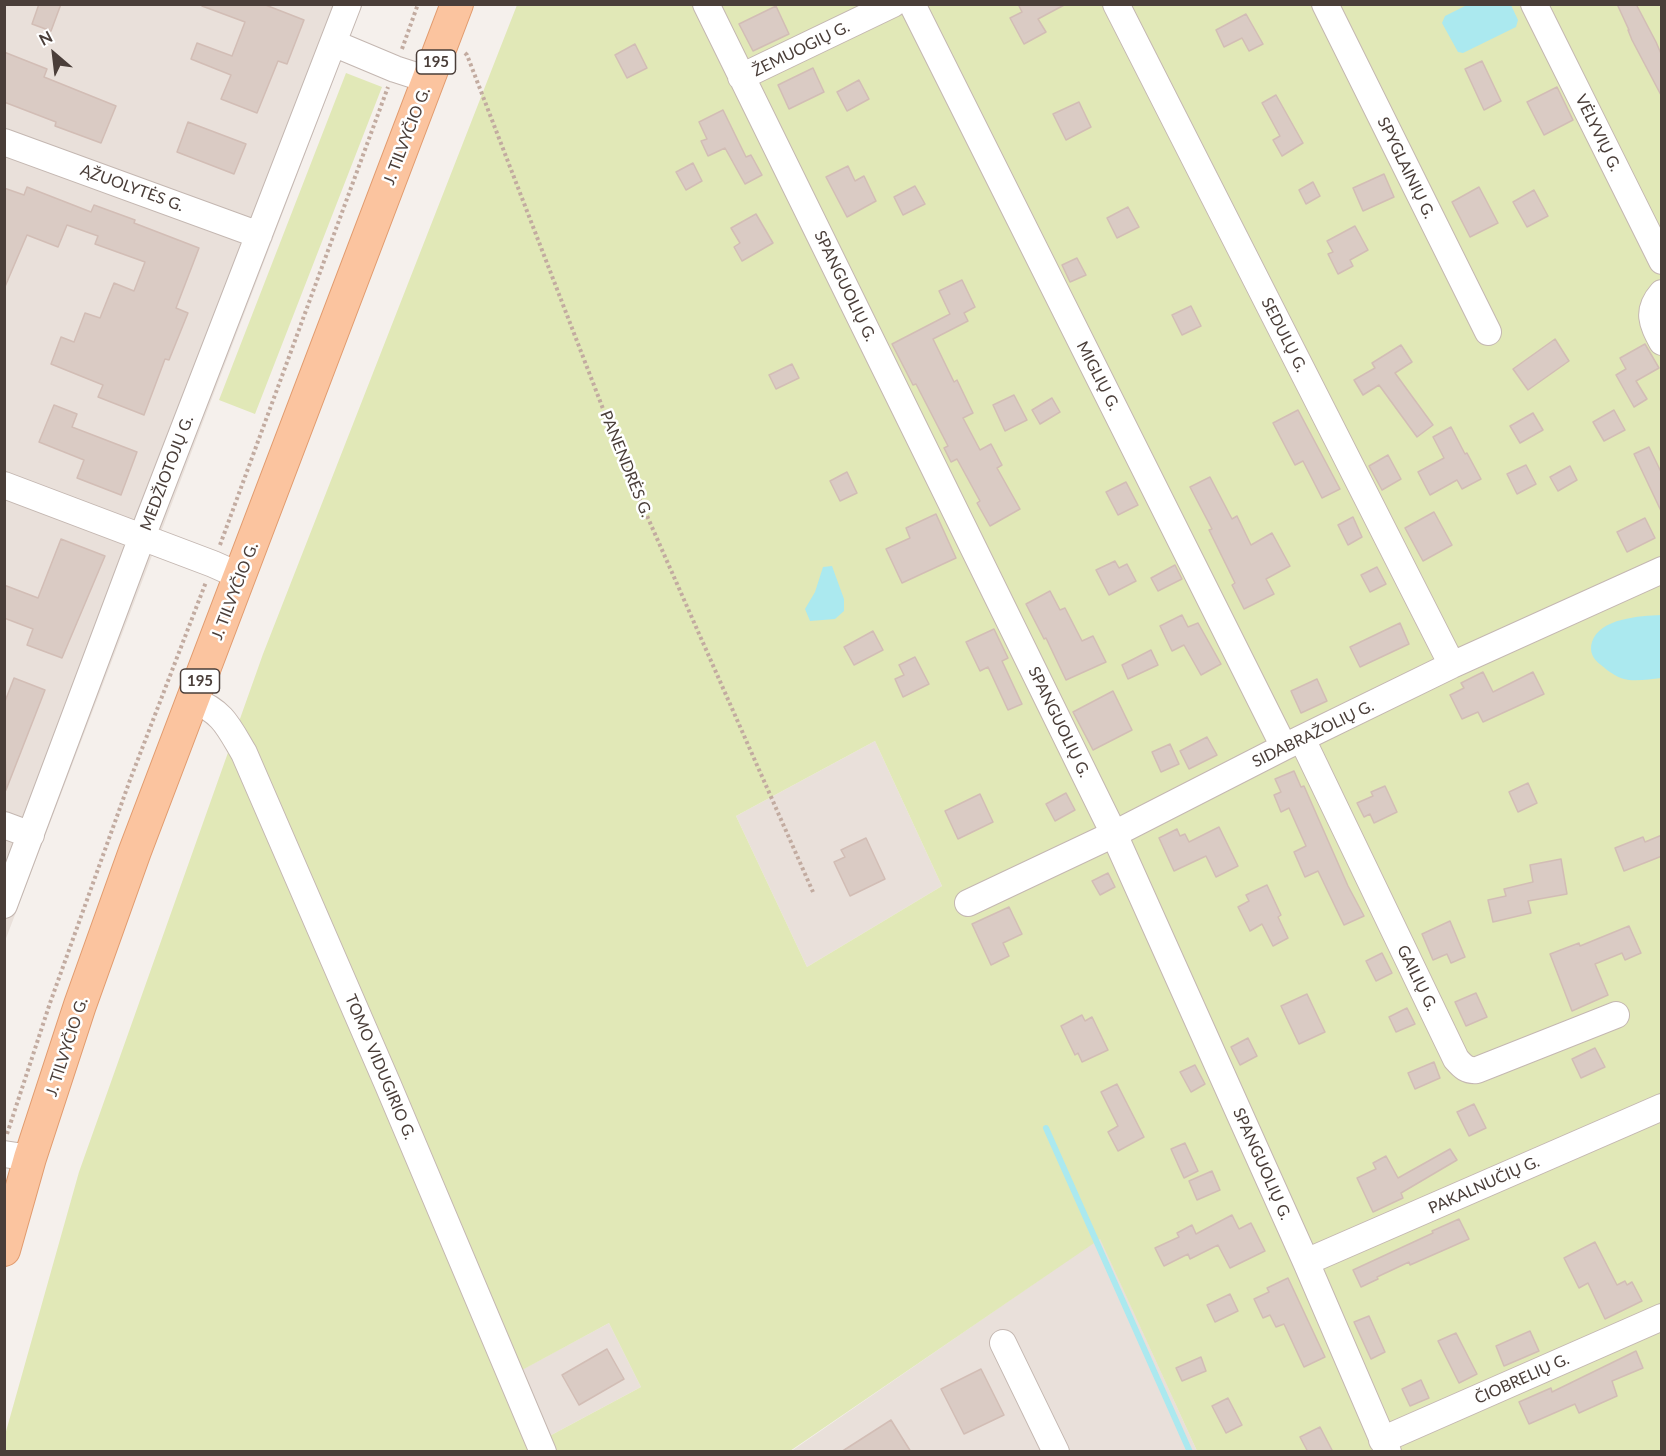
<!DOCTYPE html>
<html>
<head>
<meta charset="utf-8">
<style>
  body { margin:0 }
  #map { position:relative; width:1666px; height:1456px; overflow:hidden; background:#f5f0ec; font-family:Lato,sans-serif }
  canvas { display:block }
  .frame { position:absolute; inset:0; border:6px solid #4a3e39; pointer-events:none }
  .north { position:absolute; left:24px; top:24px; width:60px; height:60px; -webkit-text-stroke:4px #fff; paint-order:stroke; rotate:332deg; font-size:16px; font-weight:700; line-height:24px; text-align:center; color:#4a3e39 }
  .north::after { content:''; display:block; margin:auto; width:21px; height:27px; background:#4a3e39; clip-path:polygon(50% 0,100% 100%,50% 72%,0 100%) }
</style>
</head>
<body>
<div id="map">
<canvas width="1666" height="1456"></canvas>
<div class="frame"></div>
<div class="north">N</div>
</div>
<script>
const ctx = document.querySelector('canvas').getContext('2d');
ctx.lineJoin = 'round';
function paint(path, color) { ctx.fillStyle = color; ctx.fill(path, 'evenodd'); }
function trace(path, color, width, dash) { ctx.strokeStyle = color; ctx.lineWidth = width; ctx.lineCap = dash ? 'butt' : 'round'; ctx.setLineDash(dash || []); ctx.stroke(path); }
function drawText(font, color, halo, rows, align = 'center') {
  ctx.font = font + ' Lato,sans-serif'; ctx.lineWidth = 5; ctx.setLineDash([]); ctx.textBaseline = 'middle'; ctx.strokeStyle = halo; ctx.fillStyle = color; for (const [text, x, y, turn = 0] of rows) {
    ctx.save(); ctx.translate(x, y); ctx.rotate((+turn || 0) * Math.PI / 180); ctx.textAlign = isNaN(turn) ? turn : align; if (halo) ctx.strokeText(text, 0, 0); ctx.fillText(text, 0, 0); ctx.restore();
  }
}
paint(new Path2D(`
  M5 5H362L5 941Z
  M875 741 942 886 807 967 736 816Z
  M1100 1238 1197 1451 790 1452Z
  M609 1323 641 1387 529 1447 499 1382Z`), '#e9e0da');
paint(new Path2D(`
  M517 5H1661V1451H1197L1100 1239 790 1451 5 1452V1435L79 1172 263 654ZM875 741 942 886 807 967 736 816ZM609 1323 641 1387 529 1447 500 1382Z
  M346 73 382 87 255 414 219 400Z`), '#e1e8b7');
paint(new Path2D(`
  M1469 4 1511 5 1518 20 1516 27 1463 53 1458 52 1442 23 1445 16Z
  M832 566 844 599V611L835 619 810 621 805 609 815 592 823 567Z
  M1661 615V678C1651 679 1640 681 1629 680 1619 679 1609 672 1601 665 1593 659 1589 652 1592 642 1600 618 1640 616 1661 615Z`), '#abe9ef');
trace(new Path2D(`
  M1046 1128 1190 1452`), '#abe9ef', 6);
const building = new Path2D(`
  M39 4H61L51 31 32 24Z
  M202 4H263L304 20 287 64 278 61 257 113 221 99 231 75 191 59 197 43 232 56 245 22 202 6Z
  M1018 4H1066L1038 19 1046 32 1024 44 1010 18 1022 12Z
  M1617 4H1636L1656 42 1662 56V97L1632 40 1628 30H1629Z
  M776 6 789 34 753 51 739 24Z
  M1246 14 1263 44 1249 51 1242 38 1224 47 1216 30Z
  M635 44 647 68 627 78 615 55Z
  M4 52 47 69 44 77 116 106 101 143 55 126 56 122 4 102Z
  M1482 61 1501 101 1484 110 1465 69Z
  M813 68 824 92 789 109 778 85Z
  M859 80 869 99 847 111 837 92Z
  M1557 87 1573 120 1544 135 1527 102Z
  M1276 95 1303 143 1282 156 1273 140 1280 136 1262 103Z
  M1079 102 1091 127 1066 140 1053 114Z
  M723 110 746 157 751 155 762 175 745 184 725 148 708 156 701 141 707 139 699 122Z
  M188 122 246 144 234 174 177 152Z
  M693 163 702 181 686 190 676 172Z
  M848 166 855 181 864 176 876 201 847 217 826 177Z
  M1384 174 1394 197 1363 211 1353 188Z
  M1313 182 1320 196 1306 204 1299 190Z
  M915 186 925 204 903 215 894 197Z
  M27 187 91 212 94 205 135 220 134 223 199 248 176 308 188 313 169 360 165 359 144 415 98 397 103 385 51 364 61 337 74 342 85 313 100 318 114 283 134 291 145 262 95 244 98 236 67 225 58 247 27 235 4 289V188L24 195Z
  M1479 187 1498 223 1470 237 1452 202Z
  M1534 190 1548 216 1527 227 1513 202Z
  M1128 207 1139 227 1117 238 1107 218Z
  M756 214 773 243 742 261 734 247 740 243 731 228Z
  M1355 226 1368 250 1350 260 1353 266 1338 274 1328 254 1333 252 1327 241Z
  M1077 258 1086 275 1070 282 1062 265Z
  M962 280 975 307 964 313 968 321 933 339 954 382 957 380 973 413 963 418 980 450 991 444 1002 465 997 468 1020 509 990 526 977 503 980 501 957 459 951 462 944 448 948 446 916 384 913 385 892 344 950 314 939 291Z
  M1191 306 1201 326 1182 335 1172 315Z
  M1555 339 1569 361 1528 390 1513 369Z
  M1645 344 1659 368 1636 381 1647 399 1634 407 1616 375 1626 369 1620 358Z
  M1401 345 1412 362 1395 373 1433 425 1417 437 1379 385 1363 395 1354 380 1375 368 1372 363Z
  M792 364 799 378 776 389 769 375Z
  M1014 395 1027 420 1005 431 993 405Z
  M1052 398 1060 412 1040 424 1032 410Z
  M54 405 77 414 72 427 137 452 121 495 77 478 84 460 39 442Z
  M1298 410 1340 489 1322 498 1303 461 1295 465 1273 423Z
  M1614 410 1625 430 1604 441 1593 422Z
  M1533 413 1543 430 1520 443 1510 426Z
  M1451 427 1465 454 1467 453 1481 479 1462 489 1457 480 1430 495 1418 472 1444 458 1433 437Z
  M1649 447 1662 474V513L1634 454Z
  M1388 455 1401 479 1382 490 1369 466Z
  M1526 465 1536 484 1517 494 1507 474Z
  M1570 466 1577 480 1558 491 1550 477Z
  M847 472 857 493 840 501 830 481Z
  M1210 477 1232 519 1237 516 1251 545 1272 533 1290 566 1266 579 1274 594 1244 609 1232 585 1235 583 1209 530 1212 529 1190 487Z
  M1126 482 1138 505 1118 515 1106 492Z
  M1434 512 1452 545 1423 561 1405 528Z
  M936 514 956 558 902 583 886 549 910 538 906 528Z
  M1353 517 1362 537 1348 545 1338 525Z
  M1645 518 1655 538 1627 552 1617 532Z
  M61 539 105 556 62 658 27 645 33 629 4 618V585L38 598Z
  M1115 561 1119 568 1127 564 1136 581 1109 595 1096 570Z
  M1175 565 1182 579 1158 591 1151 578Z
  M1377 567 1386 584 1370 592 1361 575Z
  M1050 591 1060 610 1065 608 1082 641 1093 636 1106 662 1066 680 1046 638 1044 639 1026 604Z
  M1182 615 1188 627 1198 623 1221 664 1201 675 1184 645 1172 651 1160 626Z
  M1400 623 1409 644 1360 667 1350 647Z
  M994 629 1008 658 1002 661 1022 704 1008 710 988 667 980 671 966 642Z
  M873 631 883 650 854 665 844 647Z
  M1151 650 1158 665 1128 679 1122 665Z
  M915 657 929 684 903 697 895 679 904 675 899 665Z
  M1483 672 1493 692 1533 672 1544 694 1483 722 1478 712 1462 719 1450 695 1464 688 1461 683Z
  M14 678 45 690 6 790 4 704Z
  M1317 679 1327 701 1301 713 1291 691Z
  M1113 691 1132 730 1093 750 1073 712Z
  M1207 737 1217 755 1189 769 1180 751Z
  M1170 744 1179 764 1161 772 1152 752Z
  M1294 771 1301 787 1304 786 1348 886 1364 916 1344 925 1318 871 1305 877 1294 852 1306 846 1289 808 1281 812 1274 795 1281 792 1275 779Z
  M1528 783 1537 803 1518 812 1509 792Z
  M1385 786 1397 812 1374 823 1370 814 1364 817 1357 803 1373 796 1371 792Z
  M1066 793 1075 810 1055 821 1046 804Z
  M980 794 993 822 958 839 945 811Z
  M1219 827 1238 866 1216 877 1206 856 1174 871 1159 838 1177 829 1180 836 1185 834 1189 842Z
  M1662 835V856L1624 871 1615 848 1643 837 1645 842Z
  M866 838 885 879 850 896 834 862 845 857 841 850Z
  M1561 859 1567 894 1528 901 1531 913 1493 922 1488 900 1506 896 1504 889 1533 882 1530 865Z
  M1108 873 1115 887 1100 895 1092 881Z
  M1267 885 1281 915 1278 917 1288 938 1273 946 1262 924 1250 931 1238 907 1249 901 1246 895Z
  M1009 907 1022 934 1003 943 1009 956 991 965 972 924Z
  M1450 921 1465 957 1451 963 1447 954 1433 960 1422 934Z
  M1629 926 1641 953 1625 960 1622 953 1595 964 1608 995 1572 1011 1550 954 1579 943 1580 946Z
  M1382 953 1392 973 1376 981 1366 961Z
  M1476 993 1487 1017 1466 1026 1455 1002Z
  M1307 994 1325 1032 1299 1044 1281 1006Z
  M1407 1008 1415 1024 1396 1032 1389 1017Z
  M1082 1015 1085 1021 1092 1017 1108 1050 1082 1062 1078 1053 1075 1055 1061 1026Z
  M1248 1038 1257 1056 1240 1065 1231 1047Z
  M1595 1048 1605 1067 1581 1078 1572 1059Z
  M1434 1062 1440 1078 1415 1089 1408 1073Z
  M1195 1065 1205 1084 1191 1092 1180 1072Z
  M1117 1084 1144 1137 1118 1151 1108 1132 1118 1126 1101 1092Z
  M1474 1104 1486 1128 1469 1136 1457 1112Z
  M1185 1143 1198 1171 1184 1178 1171 1149Z
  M1450 1149 1457 1160 1401 1193 1403 1198 1373 1212 1357 1178 1376 1169 1373 1163 1386 1156 1398 1178Z
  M1212 1171 1220 1190 1197 1200 1189 1181Z
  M1232 1215 1239 1229 1251 1223 1265 1251 1230 1268 1218 1245 1190 1259 1188 1254 1164 1266 1155 1248 1179 1237 1177 1233 1192 1225 1196 1234Z
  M1459 1219 1469 1239 1410 1265 1409 1262 1377 1277 1378 1279 1361 1287 1353 1270 1433 1233 1432 1231Z
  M1595 1242 1617 1285 1625 1281 1627 1285 1632 1282 1642 1301 1605 1319 1588 1283 1579 1288 1564 1258Z
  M1288 1278 1325 1357 1304 1367 1284 1324 1276 1327 1270 1315 1263 1318 1254 1299 1269 1292 1267 1288Z
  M1230 1294 1238 1311 1215 1322 1207 1305Z
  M1369 1316 1385 1352 1371 1359 1354 1322Z
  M1530 1331 1539 1351 1504 1366 1496 1346Z
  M1456 1333 1477 1374 1459 1383 1438 1341Z
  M607 1349 624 1379 579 1405 562 1375Z
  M1636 1351 1643 1368 1612 1381 1617 1396 1579 1413 1575 1404 1529 1424 1519 1402 1551 1388 1552 1392Z
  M1201 1357 1206 1371 1182 1381 1176 1368Z
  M981 1369 1004 1415 964 1434 941 1389Z
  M1421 1380 1429 1398 1410 1406 1402 1389Z
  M1228 1398 1242 1425 1226 1433 1212 1406Z
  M891 1420 911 1452H841Z
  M1320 1427 1333 1452H1308L1300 1437Z`);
paint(building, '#dacbc4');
trace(building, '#d2bdb5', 1.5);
const minor = new Path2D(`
  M706 4 1114 834 1306 1262 1388 1452
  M912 4 1284 747
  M1116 4 1452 665
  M1325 4 1488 332
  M1534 4 1662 261
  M333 43 395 69 429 80
  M741 77 893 4
  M4 142 259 235
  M1662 293C1646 311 1652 323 1662 342
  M4 485 213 564 240 576
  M193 700C223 712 228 726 244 753L388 1085 543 1452
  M1302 739 1456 1059C1463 1067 1467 1071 1477 1070L1616 1015
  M4 825 31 835
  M968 903 1114 834 1284 747 1452 665 1662 570
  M4 905 142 537 348 4
  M4 1154 30 1158
  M1306 1262 1662 1107
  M1003 1343 1056 1452
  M1382 1440 1662 1317`);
const major = new Path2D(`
  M4 1250 30 1158 80 1005 135 851 457 4`);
trace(minor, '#c4b7b1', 28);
trace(major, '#e19b6e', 34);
trace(new Path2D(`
  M402 49 418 4
  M465 53 467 55 625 466 813 892
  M220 545 388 87
  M7 1134 50 1003 130 780 206 582`), '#c2aba0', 4, [3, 3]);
trace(minor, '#fff', 26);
trace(major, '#fbc49f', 32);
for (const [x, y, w] of [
  [436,62,39],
  [200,681,39]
]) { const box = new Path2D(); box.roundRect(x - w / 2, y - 12, w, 24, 4.5); ctx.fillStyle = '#fff'; ctx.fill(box); trace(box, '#4a3e39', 1.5); }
drawText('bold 15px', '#4a3e39', null, [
  ["195",436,62],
  ["195",200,681]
]);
drawText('16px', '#4a3e39', '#fff', [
  ["ŽEMUOGIŲ G.",801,49,-26],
  ["VĖLYVIŲ G.",1598,133,64],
  ["J. TILVYČIO G.",407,136,-69],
  ["SPYGLAINIŲ G.",1406,168,64],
  ["ĄŽUOLYTĖS G.",132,188,20],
  ["SPANGUOLIŲ G.",845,286,64],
  ["SEDULŲ G.",1284,335,63],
  ["MIGLIŲ G.",1098,376,63],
  ["PANENDRĖS G.",626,464,68],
  ["MEDŽIOTOJŲ G.",167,473,-69],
  ["J. TILVYČIO G.",235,591,-69],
  ["SPANGUOLIŲ G.",1059,722,64],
  ["SIDABRAŽOLIŲ G.",1313,734,-26],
  ["GAILIŲ G.",1417,978,64],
  ["J. TILVYČIO G.",67,1047,-72],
  ["TOMO VIDUGIRIO G.",380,1067,67],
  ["SPANGUOLIŲ G.",1262,1164,66],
  ["PAKALNUČIŲ G.",1484,1185,-24],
  ["ČIOBRELIŲ G.",1522,1379,-24]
]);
</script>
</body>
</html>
